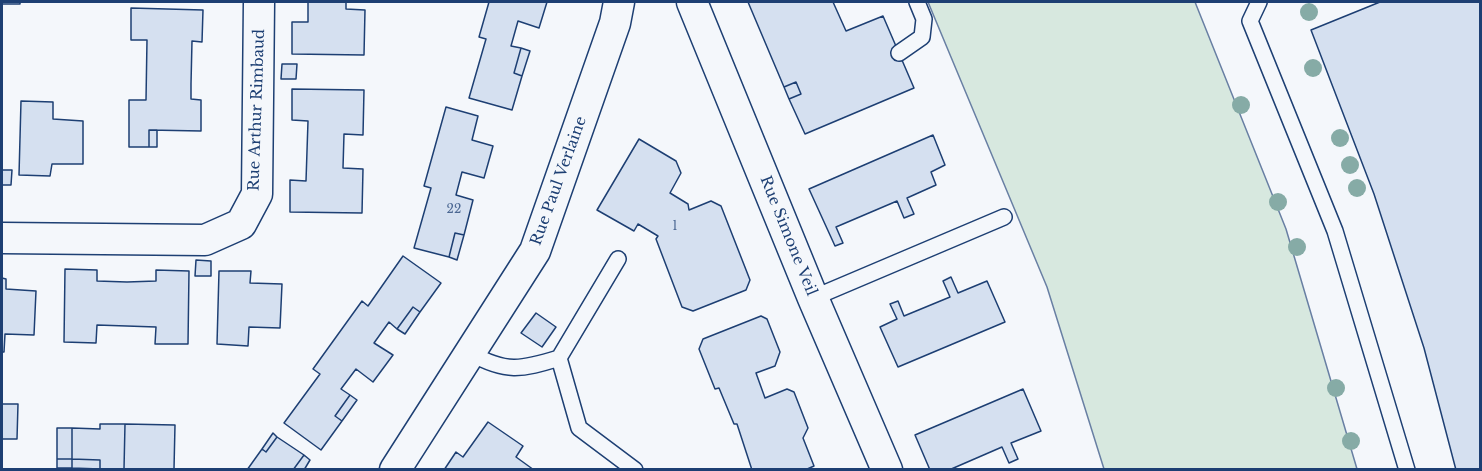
<!DOCTYPE html>
<html>
<head>
<meta charset="utf-8">
<style>
  body { margin:0 }
  #map { position:relative; width:1482px; height:471px; overflow:hidden; background:#f4f7fb; font-family:"Libre Baskerville",serif }
  canvas { display:block }
  .frame { position:absolute; inset:0; border:3px solid #1d3f73; pointer-events:none }
</style>
</head>
<body>
<div id="map">
<canvas width="1482" height="471"></canvas>
<div class="frame"></div>
</div>
<script>
const ctx = document.querySelector('canvas').getContext('2d');
ctx.lineJoin = 'round';
function paint(path, color) { ctx.fillStyle = color; ctx.fill(path, 'evenodd'); }
function trace(path, color, width, dash) { ctx.strokeStyle = color; ctx.lineWidth = width; ctx.lineCap = dash ? 'butt' : 'round'; ctx.setLineDash(dash || []); ctx.stroke(path); }
function drawText(font, color, halo, rows, align = 'center') {
  ctx.font = font + ' "Libre Baskerville",serif'; ctx.lineWidth = 4.5; ctx.setLineDash([]); ctx.textBaseline = 'middle'; ctx.strokeStyle = halo; ctx.fillStyle = color; for (const [text, x, y, turn = 0] of rows) {
    ctx.save(); ctx.translate(x, y); ctx.rotate((+turn || 0) * Math.PI / 180); ctx.textAlign = isNaN(turn) ? turn : align; if (halo) ctx.strokeText(text, 0, 0); ctx.fillText(text, 0, 0); ctx.restore();
  }
}
const green = new Path2D(`
  M928 2H1195L1286 229 1357 469H1104L1047 287Z`);
paint(green, '#d7e8df');
trace(green, '#687fa3', 1.5);
const building = new Path2D(`
  M2 2H20V4H2Z
  M308 2H346V9L365 10 364 55 292 54V22H308Z
  M489 2H547L539 28 518 21 511 46 521 48 514 73 522 76 512 110 469 98 486 39 479 37Z
  M748 2H833L846 31 883 16 914 88 805 134 789 99 801 94 796 82 784 87Z
  M1380 2H1480V470H1456L1424 348 1374 194 1311 30Z
  M131 8 203 10 202 42 192 41 191 84V99L201 100V131L149 130V147H129V100H146L147 40H131Z
  M521 48 530 51 522 76 514 73Z
  M282 64H297L296 79H281Z
  M796 82 801 94 789 99 784 87Z
  M292 89 364 90 363 135 344 134 343 168 363 169 362 213 290 212V180L306 181 308 121 292 120Z
  M21 101 53 102V119L83 121V164H52L50 176 19 175Z
  M446 107 478 116 472 140 493 146 484 178 462 172 456 195 473 200 464 235 455 233 449 257 414 248 431 188 424 186Z
  M149 130H157V147H149Z
  M933 135 945 165 931 172 936 185 907 198 914 214 904 218 897 201 836 227 843 243 835 246 809 189Z
  M639 139 676 161 681 173 670 193 688 204 689 210 711 201 721 206 750 280 746 290 693 311 682 307 656 239 658 236 638 224 634 231 597 210Z
  M2 170H12L11 185H2Z
  M455 233 464 235 457 260 449 257Z
  M403 256 441 283 420 312 413 307 397 329 389 322 374 343 393 355 373 382 356 369 341 389 350 395 335 416 342 421 321 450 284 423 320 374 313 369 362 301 368 306Z
  M196 260 211 261V276H195Z
  M65 269 97 270V281L127 282 156 281V270L189 271 188 344H155L156 327 97 325 96 343 64 342Z
  M219 271H251L250 283 282 284 280 328 249 327 248 346 217 344Z
  M951 277 958 293 987 281 1005 322 898 367 880 327 897 319 890 304 898 301 904 316 950 297 943 281Z
  M2 278 6 279V289L36 291 34 335 5 334 4 352H2Z
  M413 307 420 312 405 334 397 329Z
  M536 313 556 327 542 347 521 333Z
  M761 316 767 319 780 352 775 366 756 373 765 398 787 389 794 392 808 428 803 438 814 466 805 470H752L737 424H734L719 388 715 389 699 349 703 339Z
  M1023 389 1041 431 1011 443 1018 459 1009 463 1002 447 949 470H930L915 435Z
  M350 395 357 400 342 421 335 416Z
  M2 404H18L17 439H2Z
  M488 422 523 446 516 457 534 470H444L456 452 463 457Z
  M100 424H125L124 469H100V460L72 459V428L100 429Z
  M125 424 175 425 174 469H124Z
  M57 428H72V459H57Z
  M273 433 277 437 266 452 262 449Z
  M277 437 304 455 293 470H247L262 449 266 452Z
  M304 455 310 460 304 470H293Z
  M57 459H72V468H57Z
  M72 459 100 460V469L72 468Z`);
paint(building, '#d5e0f0');
trace(building, '#1d3f73', 1.5);
const lane = new Path2D(`
  M1259 2 1250 21 1335 231 1407 470
  M899 53 922 37 924 19 917 2
  M813 298 1004 217
  M470 353C506 373 521 370 559 358L618 259
  M559 358 579 428 635 470`);
const street = new Path2D(`
  M692 2 813 298 887 470
  M2 238 205 240 241 224 257 194 259 2
  M395 470 535 251 615 23 619 2`);
trace(lane, '#1d3f73', 18);
trace(street, '#1d3f73', 33);
trace(lane, '#f4f7fb', 15);
trace(street, '#f4f7fb', 30);
ctx.fillStyle = '#86aba6';
for (const [x, y] of [
  [1309,12],
  [1313,68],
  [1241,105],
  [1340,138],
  [1350,165],
  [1357,188],
  [1278,202],
  [1297,247],
  [1336,388],
  [1351,441]
]) { ctx.beginPath(); ctx.arc(x, y, 9, 0, 2 * Math.PI); ctx.fill(); }
drawText('12px', '#4b6792', null, [
  ["22",454,210],
  ["1",675,227]
]);
drawText('15px', '#1d3f73', '#f4f7fb', [
  ["Rue Arthur Rimbaud",257,110,-88],
  ["Rue Paul Verlaine",559,181,-70],
  ["Rue Simone Veil",788,236,68]
]);
</script>
</body>
</html>
